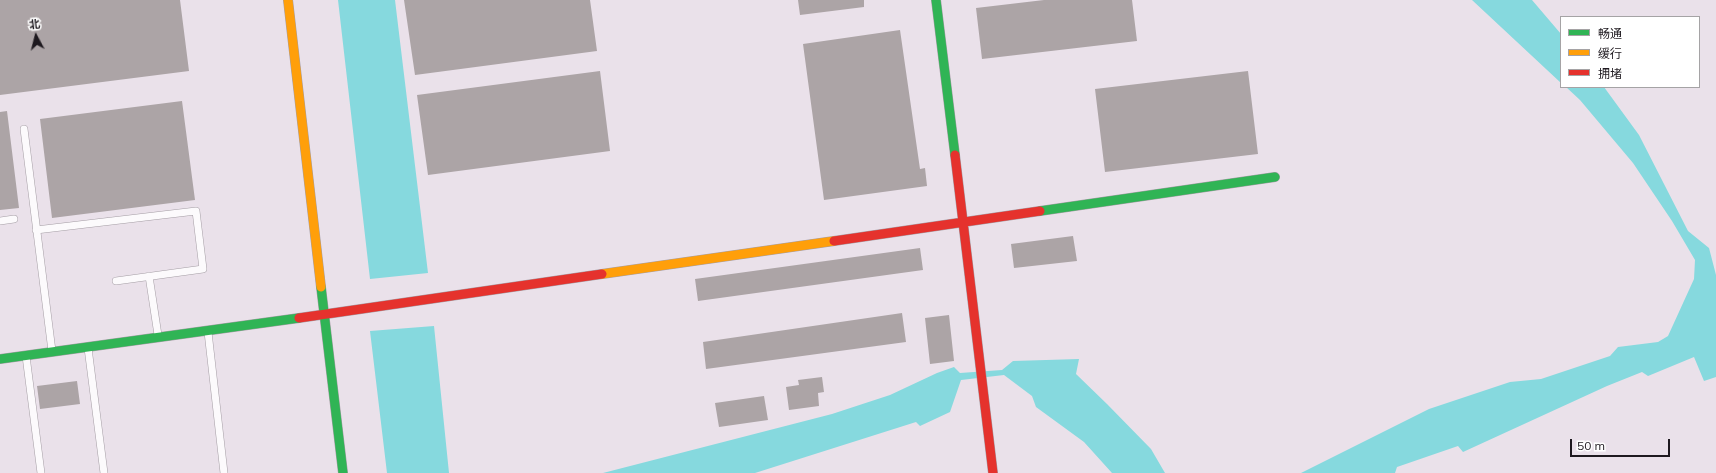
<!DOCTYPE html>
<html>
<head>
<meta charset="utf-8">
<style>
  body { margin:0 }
  #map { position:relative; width:1716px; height:473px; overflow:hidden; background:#eae1ea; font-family:Mulish,"Noto Sans SC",sans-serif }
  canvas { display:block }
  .legend { position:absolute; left:1560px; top:16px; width:140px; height:72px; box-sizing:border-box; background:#fff; border:1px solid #a5a3a5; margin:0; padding:5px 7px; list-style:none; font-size:12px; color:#1e191f }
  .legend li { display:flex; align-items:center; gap:8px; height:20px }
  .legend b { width:20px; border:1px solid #a5a3a5 }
  .north { position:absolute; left:16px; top:16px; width:40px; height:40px; -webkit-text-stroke:3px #fff; paint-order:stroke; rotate:353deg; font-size:11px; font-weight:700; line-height:16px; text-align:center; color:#1e191f }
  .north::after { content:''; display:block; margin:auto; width:14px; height:18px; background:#1e191f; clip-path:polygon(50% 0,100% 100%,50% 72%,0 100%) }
  .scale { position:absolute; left:1570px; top:439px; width:100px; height:18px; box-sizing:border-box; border:2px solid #1e191f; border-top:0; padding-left:5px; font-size:12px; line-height:14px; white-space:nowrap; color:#1e191f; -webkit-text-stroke:3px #fff; paint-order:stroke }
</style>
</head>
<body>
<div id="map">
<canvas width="1716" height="473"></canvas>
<ul class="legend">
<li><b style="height:5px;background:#30b455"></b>畅通</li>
<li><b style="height:5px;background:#ff9f0a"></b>缓行</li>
<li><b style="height:5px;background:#e5322d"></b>拥堵</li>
</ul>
<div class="north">北</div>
<div class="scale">50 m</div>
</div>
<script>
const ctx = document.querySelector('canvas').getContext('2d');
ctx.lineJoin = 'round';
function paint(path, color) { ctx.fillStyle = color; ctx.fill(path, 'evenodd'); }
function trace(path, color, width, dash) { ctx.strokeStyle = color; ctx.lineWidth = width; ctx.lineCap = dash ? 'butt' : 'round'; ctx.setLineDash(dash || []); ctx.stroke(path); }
paint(new Path2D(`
  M338 0H395L428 273 370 279Z
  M1472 0H1532L1561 34V83Z
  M1566 87H1604L1639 135 1688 231 1709 248 1716 275V377L1704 381 1694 357 1648 376 1642 372 1607 386 1463 452 1458 446 1397 467 1395 473H1301L1429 409 1510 382 1541 379 1610 356 1618 347 1658 342 1668 336 1694 279 1695 260 1672 221 1633 163 1580 100Z
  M434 326 449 473H387L370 331Z
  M1079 359 1076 374 1107 404 1151 449 1165 473H1112L1084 442 1036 407 1032 396 1004 375 961 380 950 412 920 426 916 422 755 473H603L832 414 890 395 937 373 954 367 960 373 1002 370 1013 361Z`), '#86d9de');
paint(new Path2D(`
  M0 0H180L189 71 0 95Z
  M404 0H590L597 51 415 75Z
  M798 0H864V7L800 15Z
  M1044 0H1132L1137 41 982 59 976 8Z
  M900 30 920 169 925 168 927 186 824 200 803 44Z
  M600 71 610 151 428 175 417 95Z
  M1248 71 1258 154 1105 172 1095 89Z
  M182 101 195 200 52 218 40 119Z
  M7 111 19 208 0 210V112Z
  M1073 236 1077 261 1014 268 1011 244Z
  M920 248 923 270 698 301 695 279Z
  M902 313 906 342 706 369 703 342Z
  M949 315 954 361 930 364 925 318Z
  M822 377 824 392 818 393 819 406 789 410 786 387 799 385 798 380Z
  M77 381 80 404 40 409 37 386Z
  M764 396 768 420 719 427 715 403Z`), '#aca4a6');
const lane = new Path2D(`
  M24 129 52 351
  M0 221 14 219
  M36 230 196 211 203 269 116 281
  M149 276 158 335
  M208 332 224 473
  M88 348 104 473
  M26 356 41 473`);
const fast = new Path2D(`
  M936 0 955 155
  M1040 211 1275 177
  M321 287 343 473
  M0 359 299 318`);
const slow = new Path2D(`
  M288 0 321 287
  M602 274 834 241`);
const jam = new Path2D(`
  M955 155 993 473
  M834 241 1040 211
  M299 318 602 274`);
trace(lane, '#a49da4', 8);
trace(fast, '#a49da4', 10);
trace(slow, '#a49da4', 10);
trace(jam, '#a49da4', 10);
trace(lane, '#fcfafc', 7);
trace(fast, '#30b455', 9);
trace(slow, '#ff9f0a', 9);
trace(jam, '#e5322d', 9);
</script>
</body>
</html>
